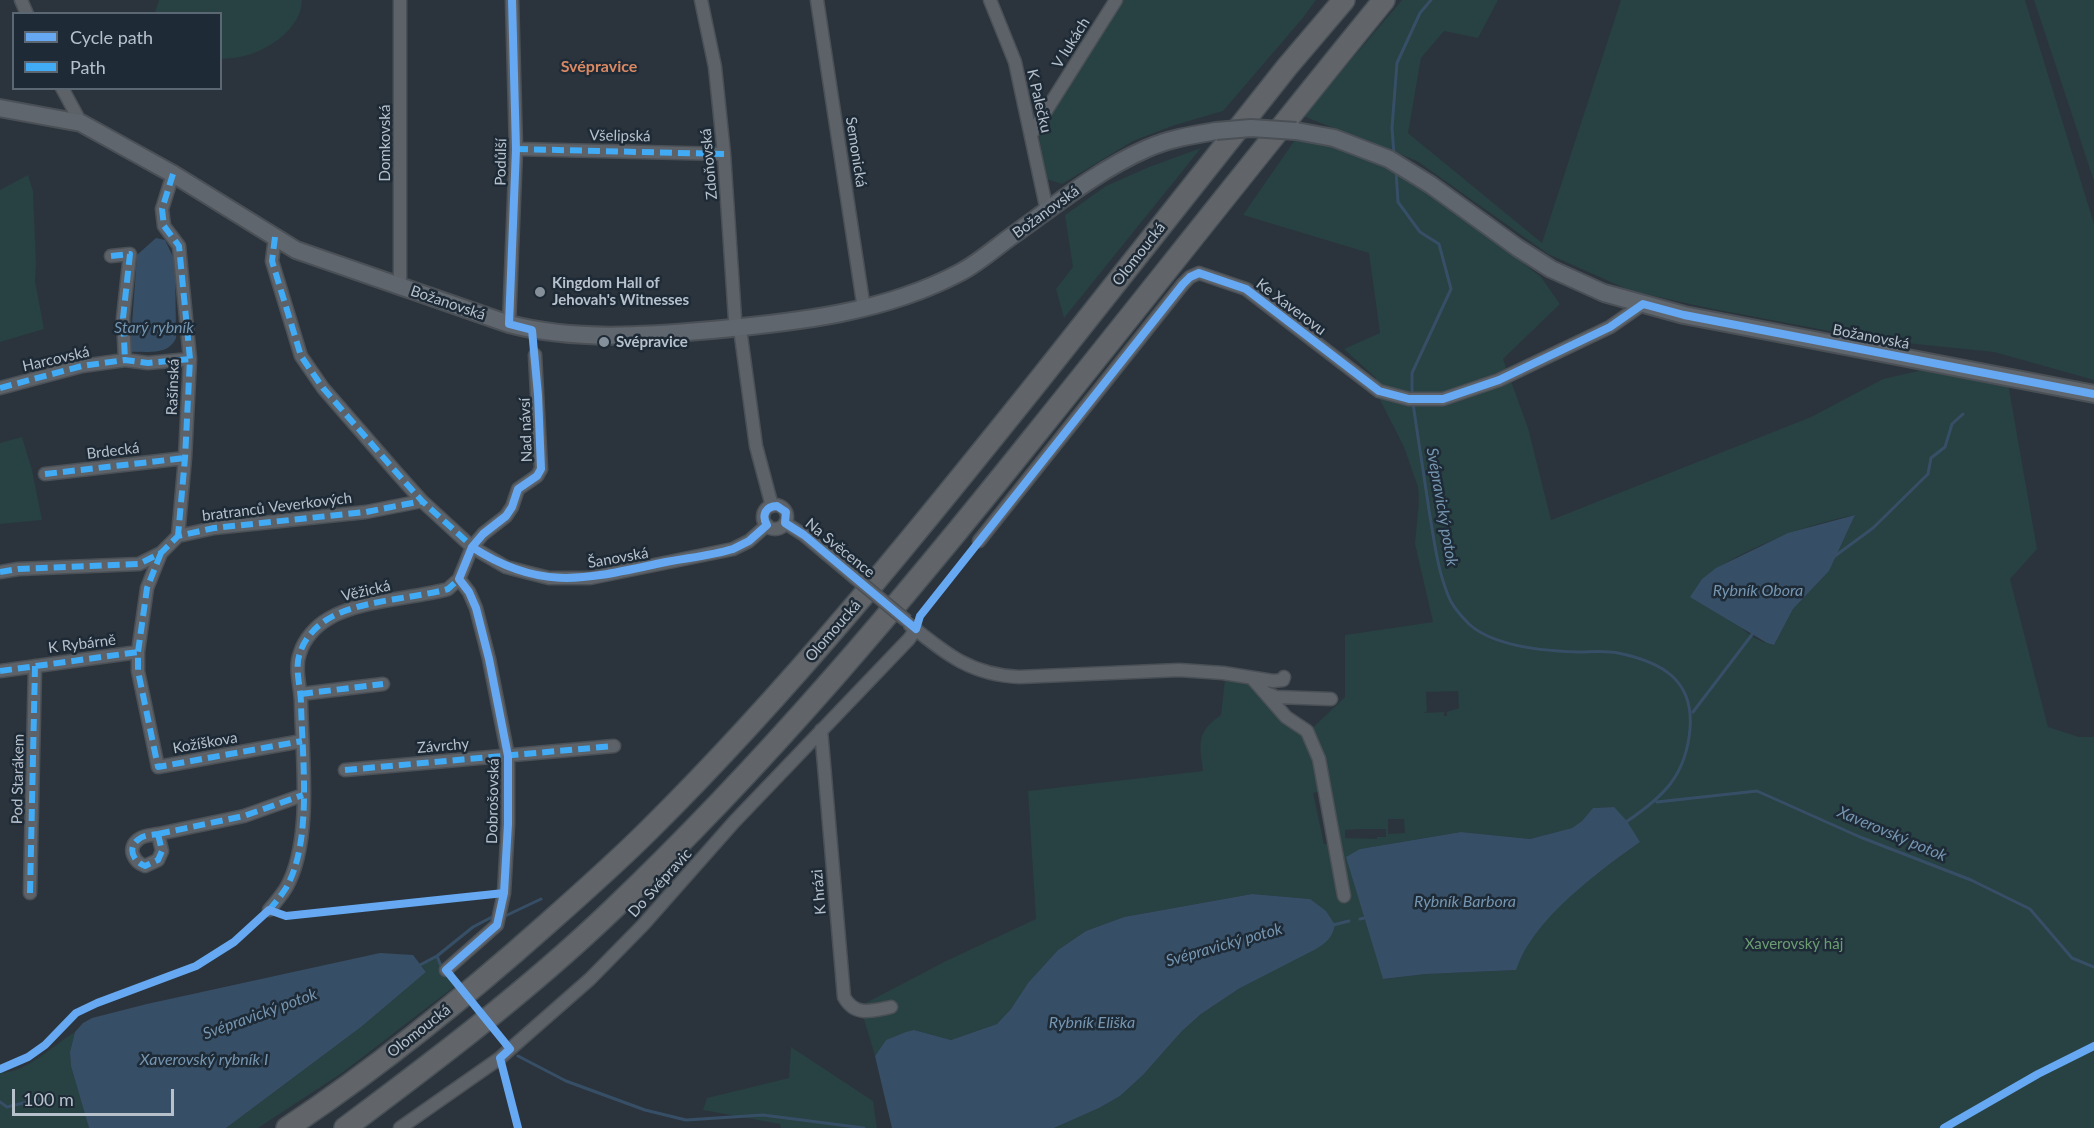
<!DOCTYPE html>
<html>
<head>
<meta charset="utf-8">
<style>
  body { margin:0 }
  #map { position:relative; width:2094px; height:1128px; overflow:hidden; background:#2b343c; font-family:Lato,sans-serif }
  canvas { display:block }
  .legend { position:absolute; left:12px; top:12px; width:210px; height:78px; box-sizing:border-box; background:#1e2b37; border:2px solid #5b6773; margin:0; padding:8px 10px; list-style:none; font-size:18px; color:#b6c1cc }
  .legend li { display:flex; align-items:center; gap:12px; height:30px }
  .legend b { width:30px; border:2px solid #5b6773 }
  .scale { position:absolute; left:12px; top:1089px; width:162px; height:27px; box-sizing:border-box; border:3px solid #b6c1cc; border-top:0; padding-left:8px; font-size:18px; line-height:21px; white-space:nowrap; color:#b6c1cc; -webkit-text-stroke:4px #1e2b37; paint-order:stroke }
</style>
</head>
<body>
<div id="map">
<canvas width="2094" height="1128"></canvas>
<ul class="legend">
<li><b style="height:8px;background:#66a8f1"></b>Cycle path</li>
<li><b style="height:8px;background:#42abf6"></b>Path</li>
</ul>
<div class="scale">100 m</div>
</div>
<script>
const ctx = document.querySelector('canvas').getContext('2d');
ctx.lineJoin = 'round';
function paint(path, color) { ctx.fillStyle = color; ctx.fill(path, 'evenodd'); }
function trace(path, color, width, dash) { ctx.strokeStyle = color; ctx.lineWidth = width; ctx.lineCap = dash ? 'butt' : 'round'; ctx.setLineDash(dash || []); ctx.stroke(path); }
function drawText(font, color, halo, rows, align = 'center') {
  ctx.font = font + ' Lato,sans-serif'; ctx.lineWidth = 5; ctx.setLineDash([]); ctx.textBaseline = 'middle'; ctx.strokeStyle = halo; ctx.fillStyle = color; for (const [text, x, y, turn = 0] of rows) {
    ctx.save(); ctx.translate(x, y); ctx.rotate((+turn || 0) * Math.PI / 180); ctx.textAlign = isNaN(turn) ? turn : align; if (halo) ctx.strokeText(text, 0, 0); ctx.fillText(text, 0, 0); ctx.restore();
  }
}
paint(new Path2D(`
  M159 0H302C302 27 270 50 244 56 237 58 228 58 221 59L220 14 155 13Z
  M1122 0H1316L1302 19 1223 111 1172 126 1133 141 1062 184 1047 179 1038 132Z
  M1402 0H1498L1478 38 1444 31 1421 58 1408 133 1542 243 1621 0H2025L2094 224V380L1994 352 1876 340 1708 308 1631 291 1548 254 1417 161 1303 116Z
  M2034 0H2094V181Z
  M1299 134 1367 156 1427 190 1541 277 1560 304 1503 359 1528 428 1551 520 1811 417 1883 379 1931 368 2008 383 2037 549 2010 579 2048 727 2079 737H2094V1128H1054L1099 1108 1120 1096 1143 1075 1181 1032 1201 1014 1240 988 1310 899 1252 894 1124 917 1086 931 1058 950 1028 983 1011 1009 997 1024 951 1040 914 1030 886 1040 875 1056 860 1006 946 961 1036 919 1028 791 1203 771C1200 744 1195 733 1221 715L1225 679 1249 684 1280 716 1303 737 1345 697V635L1433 622 1415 544 1419 501 1418 487 1404 447 1373 386 1376 378 1344 349 1380 333 1369 253 1243 215ZM1855 515 1829 571 1793 609 1774 645C1741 639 1720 604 1702 579 1741 549 1807 524 1855 515ZM1458 691 1459 708 1447 712V716H1444V712L1424 713 1427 711 1426 692ZM1324 790 1334 843 1324 844 1313 793ZM1613 807 1627 821 1640 842C1602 869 1552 905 1527 945 1523 952 1519 962 1515 970L1426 974 1384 979 1365 918 1360 849 1461 832 1530 839 1572 828 1582 821 1593 808ZM1388 819H1404L1405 833 1388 834ZM1359 829H1386V837H1377V839L1345 838V830Z
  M1201 148 1064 318 1056 289 1073 267 1065 215 1106 186 1149 167Z
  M28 175 33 191 36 264 35 281 44 329 0 342V190Z
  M22 437 32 470 42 520 0 524V443Z
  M437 956 455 986 342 1073 258 1128H226L361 1027 426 972 421 964Z
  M75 1032 70 1052 71 1065 89 1128H0V1073C29 1072 51 1046 75 1032Z
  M791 1047 873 1101 877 1128H781L780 1124 703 1110 707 1098 789 1078Z`), '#284142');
paint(new Path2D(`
  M156 238 165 240 175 261 176 338C168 356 148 351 130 352L137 255Z
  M1855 515 1829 571 1793 609 1774 645 1767 643 1690 597 1702 579 1716 568 1788 533Z
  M1614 807 1627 821 1640 842C1602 869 1553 905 1528 945 1523 952 1519 962 1516 970L1426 974 1383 979 1346 857 1360 849 1461 832 1530 839 1572 828 1582 821 1593 808Z
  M1252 894 1310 899 1326 911 1335 925C1332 938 1327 942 1316 949L1240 988 1201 1014 1181 1032 1143 1075 1120 1096 1099 1108 1054 1128H892L875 1056 886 1040 906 1032 914 1030 951 1040 997 1024 1011 1009 1028 983 1058 950 1086 931 1124 917Z
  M380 953 413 955 426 972 361 1027 226 1128H89L71 1066 70 1052 75 1032 83 1023 92 1018 147 1004Z`), '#374f66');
trace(new Path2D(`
  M1394 154 1392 128 1397 63 1420 13 1431 0
  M1396 170 1398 202 1420 232 1439 244 1451 289 1412 373V396
  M1413 403C1418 439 1424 475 1429 510 1434 539 1437 568 1448 595 1451 604 1462 617 1469 624 1494 647 1546 651 1577 652 1590 652 1606 650 1618 653 1662 662 1694 680 1690 729 1686 776 1663 797 1626 822
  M1835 556 1873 528 1928 474 1931 458 1945 447 1952 424 1963 414
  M1693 712 1754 632
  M1657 802 1757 791 1860 837 1971 880 2030 909 2072 958 2094 967
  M503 917 541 899
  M1360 919 1369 917
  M1333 925 1349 921
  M437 956 473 927 492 917
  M418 966 437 956 441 966
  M518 1056 566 1081 645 1110 686 1120 763 1115 864 1128
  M0 1102 7 1107 52 1096`), '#374f66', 3);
const street = new Path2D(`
  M21 0 27 14
  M701 0 715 67 724 154 735 319 741 336 756 446 772 506
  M817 0 864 309
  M990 0 1015 62 1047 211
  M62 88 81 123
  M1032 133 1116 0
  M516 149 724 154
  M173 174 162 209 164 226 179 246 190 359 185 458 178 536
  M275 237 272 261 301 356 323 388 396 472 422 501 472 547 506 567 549 578H590L733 549 749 541 767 525
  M111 256 130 254 123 318 125 360
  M400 286V0
  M509 324 516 149 512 0
  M0 388 82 366 125 360 148 363 190 359
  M45 474 185 458
  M763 517a12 12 0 1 1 24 0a12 12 0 1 1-24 0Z
  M785 523 804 535 854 577
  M979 541 1183 284 1190 277 1199 273 1246 289 1379 391 1409 399H1443L1499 380 1610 327 1643 304
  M161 553 147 588 138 652V671L158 767 302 741
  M0 572 18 569 139 564 161 553 178 536 214 528 366 512 422 501
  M910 625C946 654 971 675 1019 677L1179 670 1223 673 1273 681 1283 680 1284 677
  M0 671 138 652
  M1252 678 1286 717 1307 731 1319 759 1344 896
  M1264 692 1276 697 1331 699
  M301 694 383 684
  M821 730 844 997C855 1017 872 1011 891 1007
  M345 770 614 746
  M158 834 244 816 303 795
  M158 834 162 851 158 860 145 866C134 862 126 848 139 839 144 835 152 835 158 834Z
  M30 893 35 666
  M269 910C275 903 281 896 286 888 313 841 302 757 301 703 301 688 294 668 300 653 304 639 316 626 328 619 359 600 412 599 448 589L459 579
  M446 970 497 925 504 893 508 824V756L489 659 476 608 469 592 459 579 472 547 483 534 506 516 512 507 518 489 537 476 541 469 535 355
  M400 1128 500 1058 590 979 643 925 734 822 909 639 916 629`);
const secondary = new Path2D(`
  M0 108 81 123 173 174 296 250 509 324C575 341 644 336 712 330 797 322 884 313 961 272 978 263 994 249 1009 238 1053 207 1096 171 1146 149 1168 139 1192 135 1216 131
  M1296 131 1334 138 1389 159 1431 185 1518 248 1551 269 1604 293 1684 315 2094 394`);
const highway = new Path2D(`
  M287 1128C379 1067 465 997 547 924 582 893 617 862 650 829 791 689 916 534 1040 379 1122 275 1205 171 1287 67L1344 0
  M345 1128C436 1060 526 992 609 913 766 764 905 598 1040 429 1155 286 1268 142 1384 0`);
trace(street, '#4a5056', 15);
trace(secondary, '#4a5056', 20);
trace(highway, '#485057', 24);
trace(street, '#5c6268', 12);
trace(secondary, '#60666e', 16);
trace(highway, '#616569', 21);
const streetBridge = new Path2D(`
  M854 577 907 621`);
const secondaryBridge = new Path2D(`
  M1216 131 1251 128 1296 131`);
trace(streetBridge, '#4a5056', 15, []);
trace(secondaryBridge, '#4a5056', 20, []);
trace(streetBridge, '#5c6268', 12);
trace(secondaryBridge, '#60666e', 16);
trace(new Path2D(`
  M516 149 724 154
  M173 174 162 209 164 226 179 246 190 359 185 458 178 536
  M275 237 272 261 301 356 323 388 396 472 422 501 475 549
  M111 256 130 254 123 318 125 360
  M0 388 82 366 125 360 148 363 190 359
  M45 474 185 458
  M161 553 147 588 138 652V671L158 767 302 741
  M0 572 18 569 139 564 161 553 178 536 214 528 366 512 422 501
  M0 671 138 652
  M301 694 383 684
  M345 770 614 746
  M158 834 244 816 303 795
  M158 834 162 851 158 860 145 866C134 862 126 848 139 839 144 835 152 835 158 834Z
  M30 893 35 666
  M269 910C275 903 281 896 286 888 313 841 302 757 301 703 301 688 294 668 300 653 304 639 316 626 328 619 359 600 412 599 448 589L459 579`), '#42abf6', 6, [12, 6]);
trace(new Path2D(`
  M512 0 516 149 509 324 532 330 538 395 541 469 537 476 518 489 512 507 506 516 483 534 472 547 459 579 469 592 476 608 489 659 508 756V824L504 893 497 925 446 970 510 1049 500 1058 518 1128
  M472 547C541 592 586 579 661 563 685 558 710 556 733 549L749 541 767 525C761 515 766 506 777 506L786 512 785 523 804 535 916 629 920 616 1183 284 1190 277 1199 273 1246 289 1379 391 1409 399H1443L1499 380 1610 327 1643 304 1684 315 2094 394
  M0 1069 28 1057 45 1045 76 1013 97 1003 196 966 234 942 269 910 286 916 504 893
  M1944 1128 2038 1074 2094 1046`), '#66a8f1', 8);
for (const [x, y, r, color] of [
  [540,292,6,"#85909a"],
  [604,342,6,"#85909a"]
]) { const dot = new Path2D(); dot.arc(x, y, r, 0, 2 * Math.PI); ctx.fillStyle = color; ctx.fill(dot); trace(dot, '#1e2b37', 2); }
drawText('15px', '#b6c1cc', '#1e2b37', [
  ["V lukách",1071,43,-58],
  ["K Palečku",1039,101,77],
  ["Všelipská",620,136,1],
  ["Domkovská",385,143,-90],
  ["Semonická",856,152,81],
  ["Podůlší",501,162,-89],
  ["Zdoňovská",709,164,-95],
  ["Božanovská",1046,212,-36],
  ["Olomoucká",1139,254,-52],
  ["Božanovská",448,303,19],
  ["Ke Xaverovu",1291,307,37],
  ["Božanovská",1871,337,11],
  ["Harcovská",56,359,-13],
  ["Rašínská",173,387,-88],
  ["Nad návsí",526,430,-92],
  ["Brdecká",113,451,-7],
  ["bratranců Veverkových",277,507,-7],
  ["Na Svěcence",840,548,39],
  ["Šanovská",618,558,-10],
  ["Věžická",366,591,-13],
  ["Olomoucká",833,631,-49],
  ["K Rybárně",82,644,-7],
  ["Kožíškova",205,743,-10],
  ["Závrchy",443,746,-5],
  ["Pod Starákem",18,779,-89],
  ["Dobrošovská",493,801,-89],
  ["Do Svépravic",660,883,-48],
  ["K hrázi",819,892,-95],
  ["Olomoucká",419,1031,-38]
]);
drawText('bold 15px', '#b6c1cc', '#1e2b37', [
  ["Kingdom Hall of",552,283],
  ["Jehovah's Witnesses",552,300],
  ["Svépravice",616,342]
], 'left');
drawText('15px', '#6c9d72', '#1e2b37', [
  ["Xaverovský háj",1794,944]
]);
drawText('bold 16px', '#da8963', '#1e2b37', [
  ["Svépravice",599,67]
]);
drawText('italic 16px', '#7595b0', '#1e2b37', [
  ["Starý rybník",154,328],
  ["Svépravický potok",1442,507,80],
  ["Rybník Obora",1758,591],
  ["Xaverovský potok",1892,834,23],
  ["Rybník Barbora",1465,902],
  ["Svépravický potok",1224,945,-16],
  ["Svépravický potok",260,1014,-20],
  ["Rybník Eliška",1092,1023],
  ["Xaverovský rybník I",204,1060]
]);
</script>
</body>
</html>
